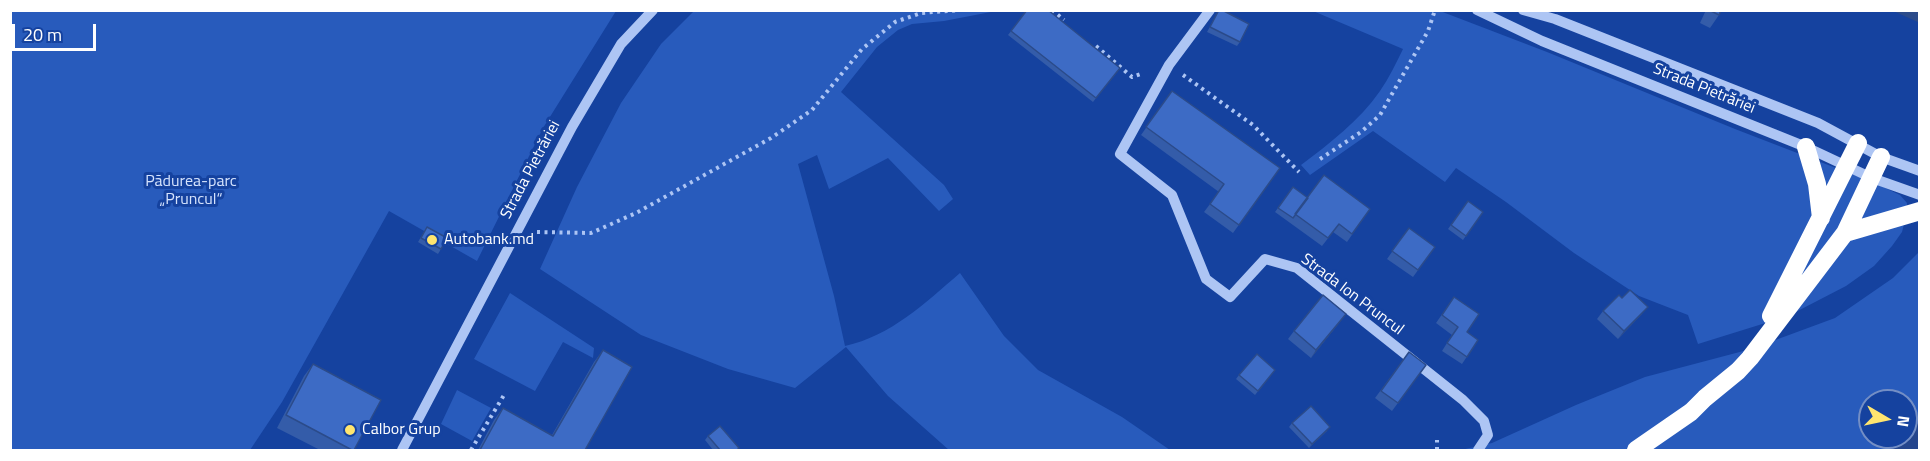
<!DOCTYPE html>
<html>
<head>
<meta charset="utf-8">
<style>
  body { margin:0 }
  #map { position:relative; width:1930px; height:461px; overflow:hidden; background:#15429f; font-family:"Titillium Web",sans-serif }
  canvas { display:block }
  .frame { position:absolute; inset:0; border:12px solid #fff; pointer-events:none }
  .north { position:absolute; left:1858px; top:389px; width:60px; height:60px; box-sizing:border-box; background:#15429f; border:2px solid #738ec5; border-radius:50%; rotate:99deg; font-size:16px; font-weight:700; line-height:24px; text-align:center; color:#fff }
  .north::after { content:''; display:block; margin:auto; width:21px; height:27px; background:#ffe56f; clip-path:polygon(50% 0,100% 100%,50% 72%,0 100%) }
  .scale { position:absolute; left:12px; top:24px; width:84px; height:27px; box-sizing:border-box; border:3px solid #fff; border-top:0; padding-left:8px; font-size:18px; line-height:21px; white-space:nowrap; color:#fff; -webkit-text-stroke:4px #15429f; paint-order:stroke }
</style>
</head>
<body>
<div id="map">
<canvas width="1930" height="461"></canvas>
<div class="frame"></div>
<div class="north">N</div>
<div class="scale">20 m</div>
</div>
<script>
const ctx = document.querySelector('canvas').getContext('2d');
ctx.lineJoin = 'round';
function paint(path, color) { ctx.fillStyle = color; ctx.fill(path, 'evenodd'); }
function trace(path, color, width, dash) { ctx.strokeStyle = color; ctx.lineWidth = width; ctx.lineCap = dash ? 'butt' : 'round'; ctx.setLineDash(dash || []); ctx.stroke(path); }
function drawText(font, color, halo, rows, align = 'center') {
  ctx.font = font + ' "Titillium Web",sans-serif'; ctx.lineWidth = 6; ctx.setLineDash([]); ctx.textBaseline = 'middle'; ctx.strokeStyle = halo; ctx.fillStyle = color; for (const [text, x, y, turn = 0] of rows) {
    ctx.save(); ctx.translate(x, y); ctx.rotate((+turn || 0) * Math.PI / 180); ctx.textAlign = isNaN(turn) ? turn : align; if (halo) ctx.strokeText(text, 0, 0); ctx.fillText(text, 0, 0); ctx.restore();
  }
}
paint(new Path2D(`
  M10 11H616L543 128 477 261 389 211 282 402 250 450H11Z
  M694 11H996L944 21 912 24 898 30 877 47 841 92 944 185 953 199 939 211 888 158 829 189 817 155 798 164 834 296 845 346C891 336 925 303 960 273L1004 336 1038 370 1122 417 1170 450H949L888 396 846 347 795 388 728 369 641 335 540 269 577 187 621 103 661 44Z
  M1313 11H1440L1547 52 1735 129 1875 183 1900 195 1907 203 1906 216 1902 232 1892 246 1874 266 1846 286 1788 316 1698 344 1688 315 1639 296 1574 253 1506 202 1456 168 1445 182 1373 131 1310 175 1301 165C1330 143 1359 121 1380 91 1389 78 1396 63 1403 49Z
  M1919 252V450H1461L1492 443 1576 405 1645 377 1751 349 1835 318 1893 278ZM1870 401H1906V437H1870Z
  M510 293 594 348 593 358 563 342 535 391 474 359Z
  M457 390 491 408 472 441 441 424Z`), '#285bbc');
trace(new Path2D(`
  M1916 450 1920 449`), '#25468d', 51);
trace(new Path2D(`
  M1052 10 1064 20
  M1096 46 1132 77 1141 74
  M1183 75 1253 125 1299 172
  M1320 159 1361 132 1380 115 1428 31 1435 10
  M537 232 591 233 636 213 771 138 812 110 862 49 895 22 921 13 961 10
  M471 450 504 395
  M1437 450V440`), '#adc5f4', 4, [3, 4.5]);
trace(new Path2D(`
  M1210 10 1169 65 1120 154 1172 195 1206 279 1230 297 1265 259 1297 268 1463 400 1484 421 1488 435 1478 450
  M1477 10 1542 41 1806 147 1872 178 1920 195
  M1523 10 1555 19 1818 123 1881 157 1920 171
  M402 450 572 127 621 44 653 10`), '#adc5f4', 10);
trace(new Path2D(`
  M1806 147 1817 184 1821 218
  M1845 233 1920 211
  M1771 316 1858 143
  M1636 450 1691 412 1705 398 1738 371 1750 358 1845 233 1881 157`), '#fff', 18);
paint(new Path2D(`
  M1027 10 1120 68 1093 102 1008 35Z
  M1219 10 1240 42 1237 46 1207 32Z
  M1706 10H1721L1719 15 1710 28 1700 23Z
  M1172 91 1280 168 1233 233 1204 212 1219 192 1141 135Z
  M1293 187 1308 198 1370 209 1347 242 1333 232 1322 246 1275 212Z
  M1468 201 1483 212 1463 240 1448 229Z
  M427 227 441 249 438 254 418 242Z
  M1409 228 1435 247 1413 277 1387 259Z
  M1454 297 1467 332 1478 340 1462 364 1442 351 1452 335 1436 323Z
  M1622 298 1642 314 1618 339 1597 319 1603 311Z
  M1340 322 1311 358 1288 339 1294 331Z
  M603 350 585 450H478L494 420 503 408 552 435 594 362Z
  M1409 352 1426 365 1392 411 1375 398Z
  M313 364 354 450H320L277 428 304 376Z
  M1272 374 1255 395 1236 379 1239 375Z
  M1292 423 1327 431 1309 448 1289 427Z
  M708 436 739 448 738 450H713L705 440Z`), '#345ca9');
paint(new Path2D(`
  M1891 10H1920V23Z
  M1648 307 1642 314 1618 339 1624 331Z
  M1346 314 1340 322 1311 358 1316 350Z
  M1330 427 1327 431 1309 448 1312 444Z`), '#2b4b8a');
const building = new Path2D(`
  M1027 10H1048L1120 68 1096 98 1011 31Z
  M1219 10H1222L1249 24 1240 42 1210 27Z
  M1709 10H1721L1719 15Z
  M1172 91 1280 168 1239 225 1210 204 1224 184 1146 127Z
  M1324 175 1370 209 1352 234 1339 224 1328 238 1295 214Z
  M1293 187 1308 198 1293 218 1278 208Z
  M1468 201 1483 212 1466 236 1451 225Z
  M427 227 447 238 441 249 421 238Z
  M1409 228 1435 247 1418 270 1392 251Z
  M1630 290 1648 307 1624 331 1603 311 1619 295 1622 298Z
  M1323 295 1346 314 1316 350 1294 331Z
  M1454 297 1479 314 1467 332 1478 340 1467 357 1447 343 1458 327 1442 315Z
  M603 350 632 367 585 450H480L503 408 553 436Z
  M1409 352 1426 365 1398 403 1381 391Z
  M1257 354 1275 370 1258 391 1239 375Z
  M313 364 381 400 354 450H352L286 415Z
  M1311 406 1330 427 1312 444 1292 423Z
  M720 426 739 448 737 450H720L708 436Z`);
paint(building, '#3d6bc5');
trace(building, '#2b4b8a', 1.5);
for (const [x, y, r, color] of [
  [432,240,6,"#ffe56f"],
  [350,430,6,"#ffe56f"]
]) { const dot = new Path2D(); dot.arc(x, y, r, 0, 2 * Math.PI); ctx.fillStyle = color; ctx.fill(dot); trace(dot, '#15429f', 2); }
drawText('16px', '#fff', '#15429f', [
  ["Strada Pietrăriei",1704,89,22],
  ["Strada Pietrăriei",531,170,-62],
  ["Strada Ion Pruncul",1352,295,37]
]);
drawText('16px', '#d5e3fd', '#15429f', [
  ["Pădurea-parc",191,182],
  ["„Pruncul“",191,200]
]);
drawText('16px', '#fff', '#15429f', [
  ["Autobank.md",444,240],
  ["Calbor Grup",362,430]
], 'left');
</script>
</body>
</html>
